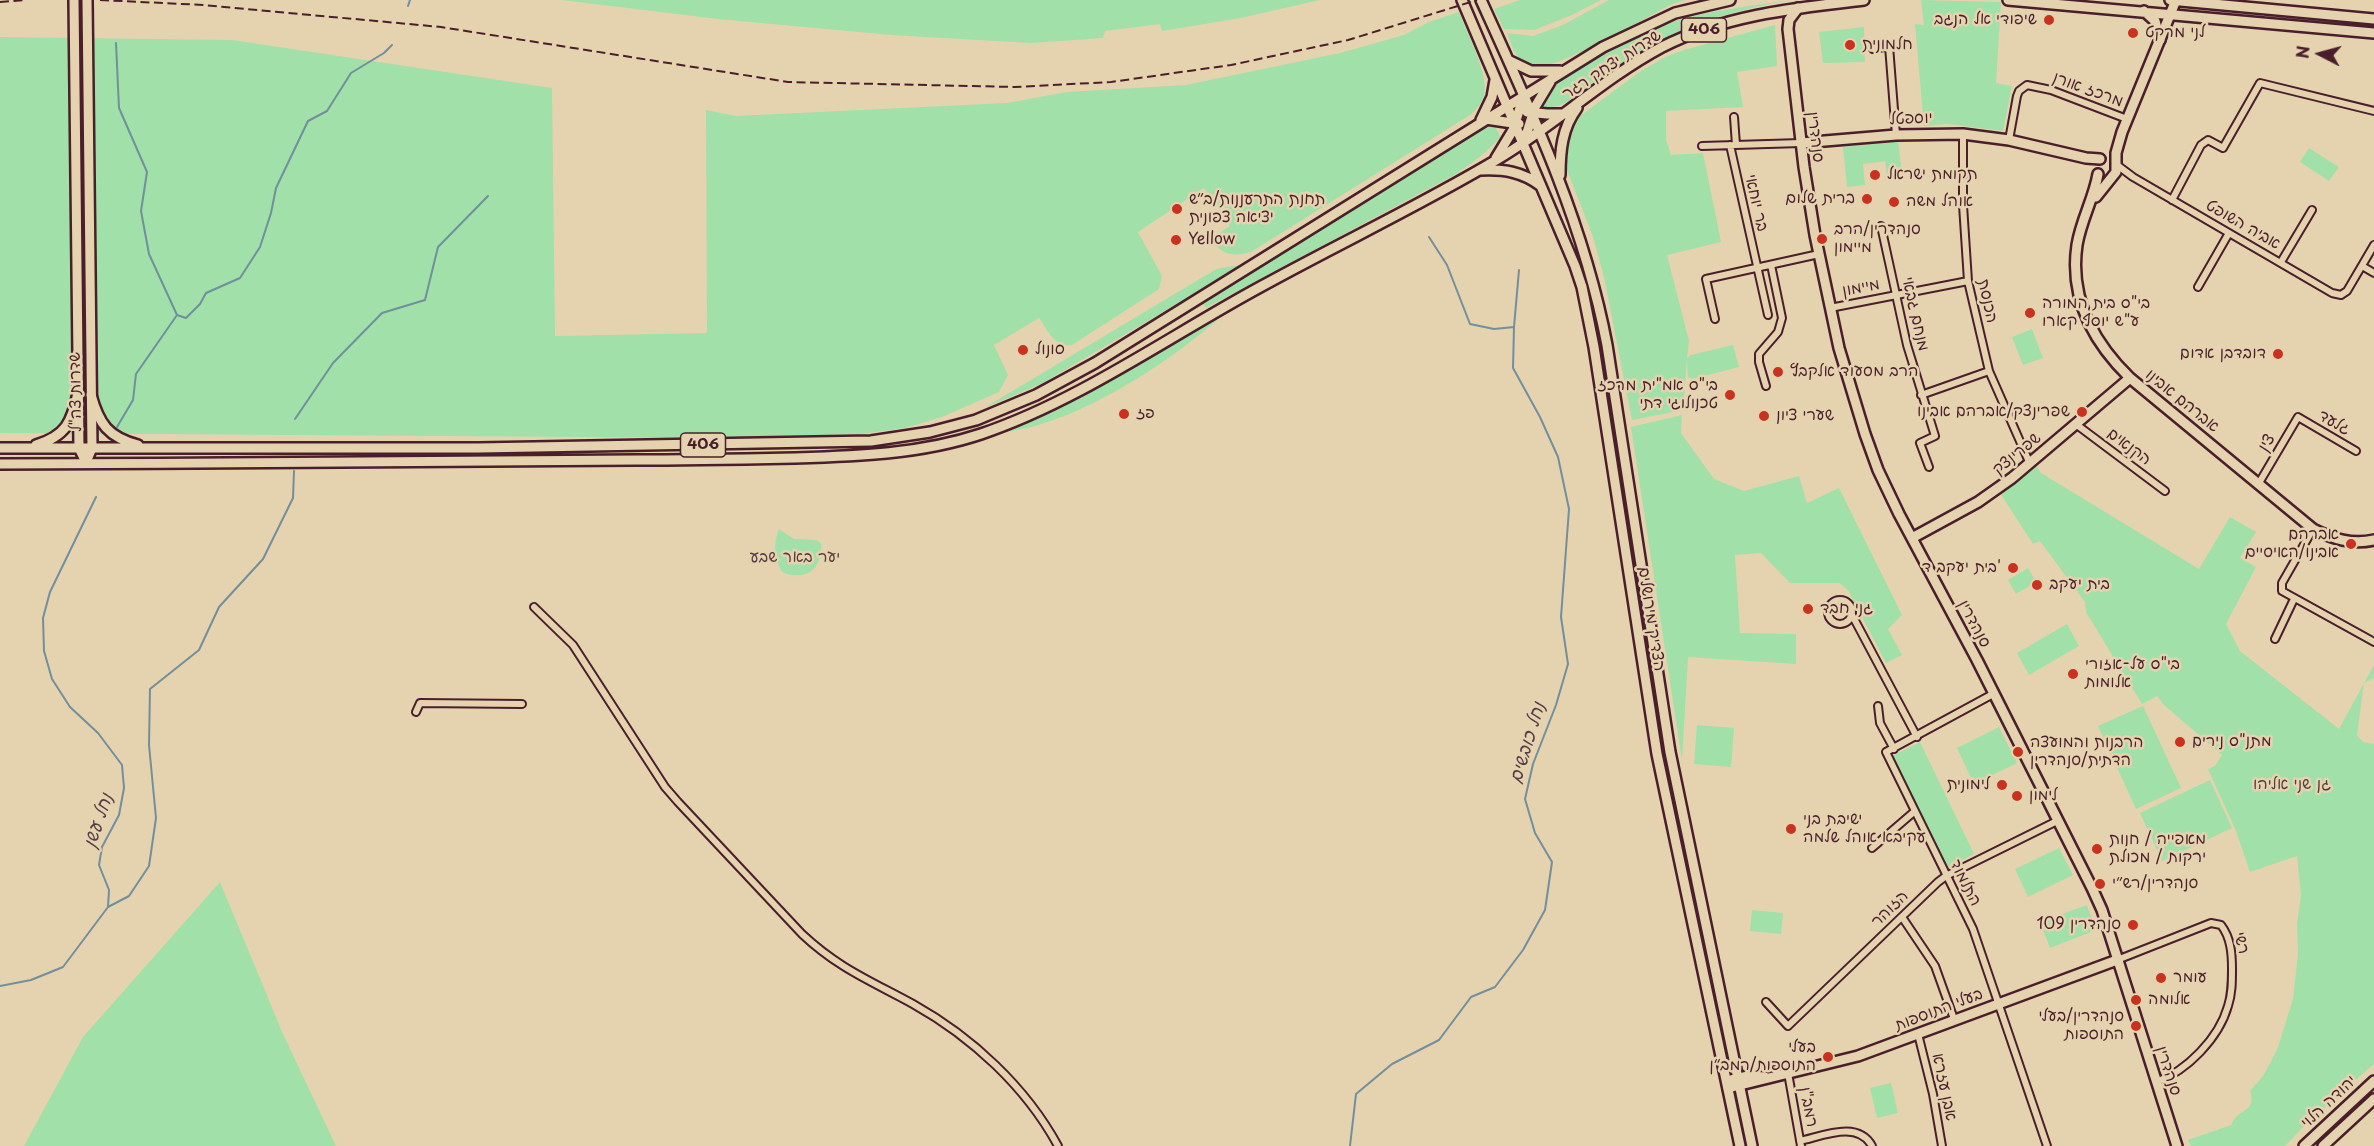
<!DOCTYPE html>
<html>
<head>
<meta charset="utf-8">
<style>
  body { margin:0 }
  #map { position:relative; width:2374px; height:1146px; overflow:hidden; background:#e5d3b0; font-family:"Playpen Sans",sans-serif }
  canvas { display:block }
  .north { position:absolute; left:2290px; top:24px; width:60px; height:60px; -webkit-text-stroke:4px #e5d3b0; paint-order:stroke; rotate:276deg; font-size:16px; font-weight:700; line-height:24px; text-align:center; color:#4a1f2b }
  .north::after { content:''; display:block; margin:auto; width:21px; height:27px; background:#4a1f2b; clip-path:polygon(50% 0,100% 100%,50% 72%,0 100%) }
</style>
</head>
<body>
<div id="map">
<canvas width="2374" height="1146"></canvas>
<div class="north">N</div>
</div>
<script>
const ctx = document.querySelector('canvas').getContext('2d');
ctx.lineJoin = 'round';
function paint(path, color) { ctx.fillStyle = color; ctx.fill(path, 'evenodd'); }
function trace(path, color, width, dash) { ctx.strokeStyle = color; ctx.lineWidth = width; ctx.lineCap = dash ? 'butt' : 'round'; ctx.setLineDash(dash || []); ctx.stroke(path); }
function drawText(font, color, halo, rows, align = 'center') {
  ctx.font = font + ' "Playpen Sans","Playpen Sans Hebrew",sans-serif'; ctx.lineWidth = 5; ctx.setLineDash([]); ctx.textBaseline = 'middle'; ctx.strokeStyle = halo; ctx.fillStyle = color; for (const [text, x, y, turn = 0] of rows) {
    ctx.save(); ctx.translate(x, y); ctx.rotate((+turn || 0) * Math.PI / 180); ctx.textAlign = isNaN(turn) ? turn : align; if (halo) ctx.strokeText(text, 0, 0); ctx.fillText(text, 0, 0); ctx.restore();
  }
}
paint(new Path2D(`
  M562 0H1320L1241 18 1162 31 1160 24 1105 31 1103 38 1031 43 891 35 718 19Z
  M1520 0H1601L1572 15 1534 30 1504 29 1494 9Z
  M1609 0H1685L1670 5C1647 17 1551 74 1530 67 1516 62 1512 45 1507 33L1533 36 1563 25Z
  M1793 0C1706 13 1635 47 1568 102L1558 106 1537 110C1546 87 1567 76 1587 64 1617 46 1649 28 1683 19 1719 9 1756 5 1793 0Z
  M1921 0 2001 2 1996 83 2012 86 2003 131 1948 124 1924 126 1915 24 1924 25Z
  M1459 12C1467 34 1489 73 1484 95 1482 104 1477 109 1470 115L1251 252C1231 257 1223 255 1210 239L1230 226 1204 188 1138 232 1162 276 1159 289 1072 345C1053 347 1049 331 1039 318L994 345 1008 375 999 392 942 417 905 428 861 434 731 438 0 433V37L232 40 552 88 555 336 707 333 706 110 736 116 1007 103 1067 92 1186 85 1340 53 1404 35 1429 22Z
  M1775 25 1777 66 1737 72 1743 107 1666 111V140L1671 155 1703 153 1721 242 1667 255 1689 341 1687 358 1691 355 1733 345 1739 367 1692 379 1688 377 1687 359 1683 410 1632 420 1604 277 1593 237 1562 157 1564 141 1576 119 1641 71 1665 57 1684 50Z
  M1864 27 1865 62 1823 63 1819 32Z
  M1495 125 1500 137C1488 152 1472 163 1456 174L1206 308 1203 304 1322 227 1481 130Z
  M1898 141 1902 174 1887 176 1885 161 1863 164 1865 185 1847 187 1843 147Z
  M2309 148 2339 167 2329 181 2300 162Z
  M1232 266H1241L1041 384 984 408 1208 274 1217 269Z
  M1224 314C1171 362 1075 425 1004 432L1092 390Z
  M2032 329 2043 358 2023 365 2012 337Z
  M1682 415 1681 433 1714 479 1744 491 1799 476 1807 503 1839 488 1902 615 1888 629 1902 655 1886 663 1848 590 1839 583H1790L1761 553 1735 555 1740 633 1796 634V664L1688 657 1682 760 1631 427Z
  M2034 462 2041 473 2199 569 2230 517 2256 532 2240 558 2256 567 2226 624 2240 651 2339 729 2374 665V678L2364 683 2357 735 2363 742 2374 744V1064L2311 1119 2285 1146H2191L2188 1140 2231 1125C2239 1107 2257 1113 2250 1091L2263 1076 2277 1050 2293 999 2298 954 2297 924 2301 895 2297 856 2250 872 2236 831 2208 769 2215 766 2222 755 2163 704 2157 696 2142 704 2086 612 2085 602 2040 541 2033 544 1998 490Z
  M779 529 794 539 816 540 821 543C823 569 806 582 782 572 774 559 773 543 779 529Z
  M2028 568 2036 582 2016 594 2008 580Z
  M2067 624 2079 646 2029 675 2017 653Z
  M2143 706 2181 788 2136 809 2098 726Z
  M1697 725 1734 728 1731 767 1694 764Z
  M1999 727 2017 763 1974 784 1957 748Z
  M1920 742 1974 854 1946 868 1892 756Z
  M2210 780 2232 828 2162 861 2140 813Z
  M2059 848 2073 875 2028 897 2015 869Z
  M220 882 283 1034 336 1146H24L83 1037Z
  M2087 905 2096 930 2050 948 2040 922Z
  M1752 910 1783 913 1781 934 1750 931Z
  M1891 1083 1898 1113 1877 1118 1870 1088Z`), '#a1e0a8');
trace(new Path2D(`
  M408 6 410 0
  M116 43 119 108 147 172 141 211 149 254 177 315
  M1429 237 1447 265 1470 324 1494 329 1514 327
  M295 419 333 363 382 313 425 300 438 247 488 196
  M117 427 133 400 136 374 177 315 186 318 200 304 206 293 240 278 260 247 271 213 276 188 308 121 327 111 351 73 384 53 392 45
  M108 907 129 896 149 866 156 818 149 745 150 689 199 650 219 607 263 559 293 498 294 471
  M0 986 31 980 63 967 108 907 109 890 99 865 102 847 119 815 124 788 122 765 98 733 70 707 52 679 44 651 43 618 50 592 96 497
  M1350 1146 1356 1094 1392 1064 1439 1040 1471 997 1495 987 1523 950 1545 910 1552 862 1535 833 1525 799 1533 764 1556 705 1568 664 1561 617 1569 509 1558 457 1540 417 1513 368 1514 327 1519 270`), '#718f9d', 2);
const street = new Path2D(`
  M1873 49 1889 46 1896 135
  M1734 117 1736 145
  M1963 134V205L1968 281 1989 371 2030 464
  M2009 140 2017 96 2019 91 2027 85 2051 90 2127 119
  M1730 145 1768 315
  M1702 146 1801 143
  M2117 165 2133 177 2332 293 2341 295 2347 291 2374 245
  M2172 200 2201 145 2208 140 2223 148 2260 83 2374 111
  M1881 226 1907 345 1935 436 1920 443 1929 467
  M2281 262 2312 210
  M2362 266 2374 273
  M2198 287 2229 233
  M1830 308 1968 281
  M1715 319 1706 279 1819 254
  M1766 386 1759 362V354L1778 332 1782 318 1771 265
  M1921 395 1989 371
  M2077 425 2165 491
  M2259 483 2298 417 2356 451
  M2313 529 2282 583V591L2374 642
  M1828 612a12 12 0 1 1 24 0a12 12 0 1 1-24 0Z
  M534 607 573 645 665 787 678 802 802 934C838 968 871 981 913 1004 972 1037 1026 1087 1058 1146
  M1851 613 1917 737
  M2275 639 2294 599
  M1993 694 1886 752 1973 929 2047 1146
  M1878 706 1880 723 1894 749
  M416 712 420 703 522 704
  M1872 848 1915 811
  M1902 917 1935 966 1954 1019
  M2117 960 2211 923 2221 925C2231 938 2232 954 2232 969 2232 982 2232 994 2228 1006 2219 1038 2187 1071 2156 1082
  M1766 1002 1788 1026 1938 882 1946 876 2057 821
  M1918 1034 1933 1094 1942 1146
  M1788 1073 1801 1146
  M1800 1141C1823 1136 1858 1120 1872 1146`);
const secondary = new Path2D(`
  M74 0 79 448 86 462
  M1798 8 1789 20 1788 29 1804 167 1815 235 1839 348 1865 434 1878 470 1899 514 1977 660 2092 888 2102 910 2177 1146
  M1801 143 1896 135 1963 134 2009 140 2086 158 2100 159
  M2098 174C2094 198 2081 220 2077 245 2069 299 2093 342 2130 378L2313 529C2333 539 2352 545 2374 540
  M2096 197 2116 172V153L2122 132 2176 0
  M86 462 92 448 87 0
  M1912 538 1978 502 2012 478 2130 378
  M1727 1081 1748 1076 1765 1077
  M1728 1088 1858 1056 2117 960
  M2304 1146 2374 1081
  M2323 1146 2374 1099`);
const primary = new Path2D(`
  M1462 0 1575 266 1582 287 1594 347 1657 754 1740 1146
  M1481 0C1532 112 1584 223 1607 345L1670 752 1752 1146
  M2008 0 2374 33
  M2170 0 2374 19
  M2144 11 2155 21 2160 40
  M1508 60 1531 71H1560
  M1527 112 1547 114H1564
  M1486 119 1519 124
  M1481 120 1492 97 1495 80
  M1524 142 1535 107 1550 82
  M1496 158 1513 130 1524 95
  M1481 170C1504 169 1523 172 1541 186
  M1560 175C1560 151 1562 128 1577 108
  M91 395C99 424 108 437 138 445
  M36 445C66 436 72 422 78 393
  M0 448H478L871 441 930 432 976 420 1036 395 1095 363 1603 47 1675 13 1730 0
  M0 464C212 463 424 463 636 460 689 460 742 459 795 458 858 456 921 454 981 434 1079 401 1171 335 1262 286 1340 243 1421 205 1498 159 1555 125 1604 78 1662 47 1725 15 1795 8 1864 0`);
trace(street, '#4a1f2b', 10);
trace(secondary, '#4a1f2b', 14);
trace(primary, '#4a1f2b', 14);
trace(street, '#e5d3b0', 6);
trace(secondary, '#e5d3b0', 9);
trace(primary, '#e5d3b0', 9);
trace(new Path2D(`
  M100 0 203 5 441 27 788 82 1015 87 1111 82 1231 65 1348 40 1477 0
  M0 2 24 0`), '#4a1f2b', 2, [9, 4.5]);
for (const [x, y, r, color] of [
  [2049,20,6,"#c8321e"],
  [2133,33,6,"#c8321e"],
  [1850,45,6,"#c8321e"],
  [1875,175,6,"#c8321e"],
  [1867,199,6,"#c8321e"],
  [1894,202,6,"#c8321e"],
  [1177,209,6,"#c8321e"],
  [1822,239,6,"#c8321e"],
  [1176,240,6,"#c8321e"],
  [2030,313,6,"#c8321e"],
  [1023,350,6,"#c8321e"],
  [2278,354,6,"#c8321e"],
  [1778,372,6,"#c8321e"],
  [1730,395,6,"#c8321e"],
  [2082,412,6,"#c8321e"],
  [1124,414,6,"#c8321e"],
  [1764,416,6,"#c8321e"],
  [2351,544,6,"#c8321e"],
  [2013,568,6,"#c8321e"],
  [2037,585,6,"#c8321e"],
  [1808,609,6,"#c8321e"],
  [2073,674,6,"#c8321e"],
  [2180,742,6,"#c8321e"],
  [2018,752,6,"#c8321e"],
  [2002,785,6,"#c8321e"],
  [2017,796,6,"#c8321e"],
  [1791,829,6,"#c8321e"],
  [2097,849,6,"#c8321e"],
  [2100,884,6,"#c8321e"],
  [2133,925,6,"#c8321e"],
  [2161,978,6,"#c8321e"],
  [2136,1000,6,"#c8321e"],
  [2136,1026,6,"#c8321e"],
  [1828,1057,6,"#c8321e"]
]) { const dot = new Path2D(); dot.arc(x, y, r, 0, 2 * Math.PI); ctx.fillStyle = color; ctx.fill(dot); trace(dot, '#e5d3b0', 2); }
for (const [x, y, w] of [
  [1704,30,45],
  [703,445,45]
]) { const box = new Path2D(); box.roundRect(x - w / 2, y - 12, w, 24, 4.5); ctx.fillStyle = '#e5d3b0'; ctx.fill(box); trace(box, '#4a1f2b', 1.5); }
drawText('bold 15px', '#4a1f2b', null, [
  ["406",1704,30],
  ["406",703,445]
]);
drawText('16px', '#4a1f2b', '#e5d3b0', [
  ["שיפודי אל הנגב",2037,20,"right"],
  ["לני מרקט",2145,33],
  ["חלמונית",1862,45],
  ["תקומת ישראל",1887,175],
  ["ברית שלום",1855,199,"right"],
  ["תחנת התרעננות/ב״ש",1189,200],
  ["יציאה צפונית",1189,218],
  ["אוהל משה",1906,202],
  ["סנהדרין/הרב",1834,230],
  ["מיימון",1834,248],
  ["Yellow",1188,240],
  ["בי\"ס בית המורה",2042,304],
  ["ע\"ש יוסף קארו",2042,322],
  ["סונול",1035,350],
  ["דובדבן אדום",2266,354,"right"],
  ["הרב מסעוד אלקבץ",1790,372],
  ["בי\"ס אמ\"ית מרכז",1718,386,"right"],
  ["טכנולוגי דתי",1718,404,"right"],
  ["שפרינצק/אברהם אבינו",2070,412,"right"],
  ["פז",1136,414],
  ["שערי ציון",1776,416],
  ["אברהם",2339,535,"right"],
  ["אבינו/האיסיים",2339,553,"right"],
  ["בית יעקב ד'",2001,568,"right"],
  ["בית יעקב",2049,585],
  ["גני חבד",1820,609],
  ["בי\"ס על-אזורי",2085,665],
  ["אלומות",2085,683],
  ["מתנ\"ס נירים",2192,742],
  ["הרבנות והמועצה",2030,743],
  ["הדתית/סנהדרין",2030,761],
  ["לימונית",1990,785,"right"],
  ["לימון",2029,796],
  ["ישיבת בני",1803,820],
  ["עקיבא אוהל שלמה",1803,838],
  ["מאפייה / חנות",2109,840],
  ["ירקות / מכולת",2109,858],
  ["סנהדרין/רש״י",2112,884],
  ["סנהדרין 109",2121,925,"right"],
  ["עומר",2173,978],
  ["אלומה",2148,1000],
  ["סנהדרין/בעלי",2124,1017,"right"],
  ["התוספות",2124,1035,"right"],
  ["בעלי",1816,1048,"right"],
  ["התוספות/רמב״ן",1816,1066,"right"]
], 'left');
drawText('16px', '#4a1f2b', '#e5d3b0', [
  ["שדרות יצחק רגר",1612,65,-33],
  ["מרכז אורן",2088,90,20],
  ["יוספטל",1911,119,-2],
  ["סנהדרין",1815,137,83],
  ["בר יוחאי",1756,203,77],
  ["אביה השופט",2243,225,30],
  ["מיימון",1861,288,-11],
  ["הכנסת",1987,301,78],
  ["מנחם גבאי",1915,314,77],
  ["שדרות צה\"ל",76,392,-91],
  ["אברהם אבינו",2182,401,39],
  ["גלעד",2334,423,30],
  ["צין",2267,443,-59],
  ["הקנאים",2129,447,37],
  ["שפרינצק",2017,454,-39],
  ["הצדיק מירושלים",1651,619,81],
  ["סנהדרין",1974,624,62],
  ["התלמוד",1965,883,63],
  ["הזוהר",1890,909,-44],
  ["רשי",2241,943,76],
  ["בעלי התוספות",1939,1010,-21],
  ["סנהדרין",2168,1071,72],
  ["אבן עזרא",1944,1087,78],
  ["יהודה הלוי",2329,1102,-43],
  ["רמב\"ן",1808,1107,79]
]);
drawText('16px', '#573c3e', '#e5d3b0', [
  ["יער באר שבע",795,558],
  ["גן שני אליהו",2292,785]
]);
drawText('italic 18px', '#543b48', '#e5d3b0', [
  ["נחל כובשים",1528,743,-73],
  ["נחל עשן",99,821,-71]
]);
</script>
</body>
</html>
